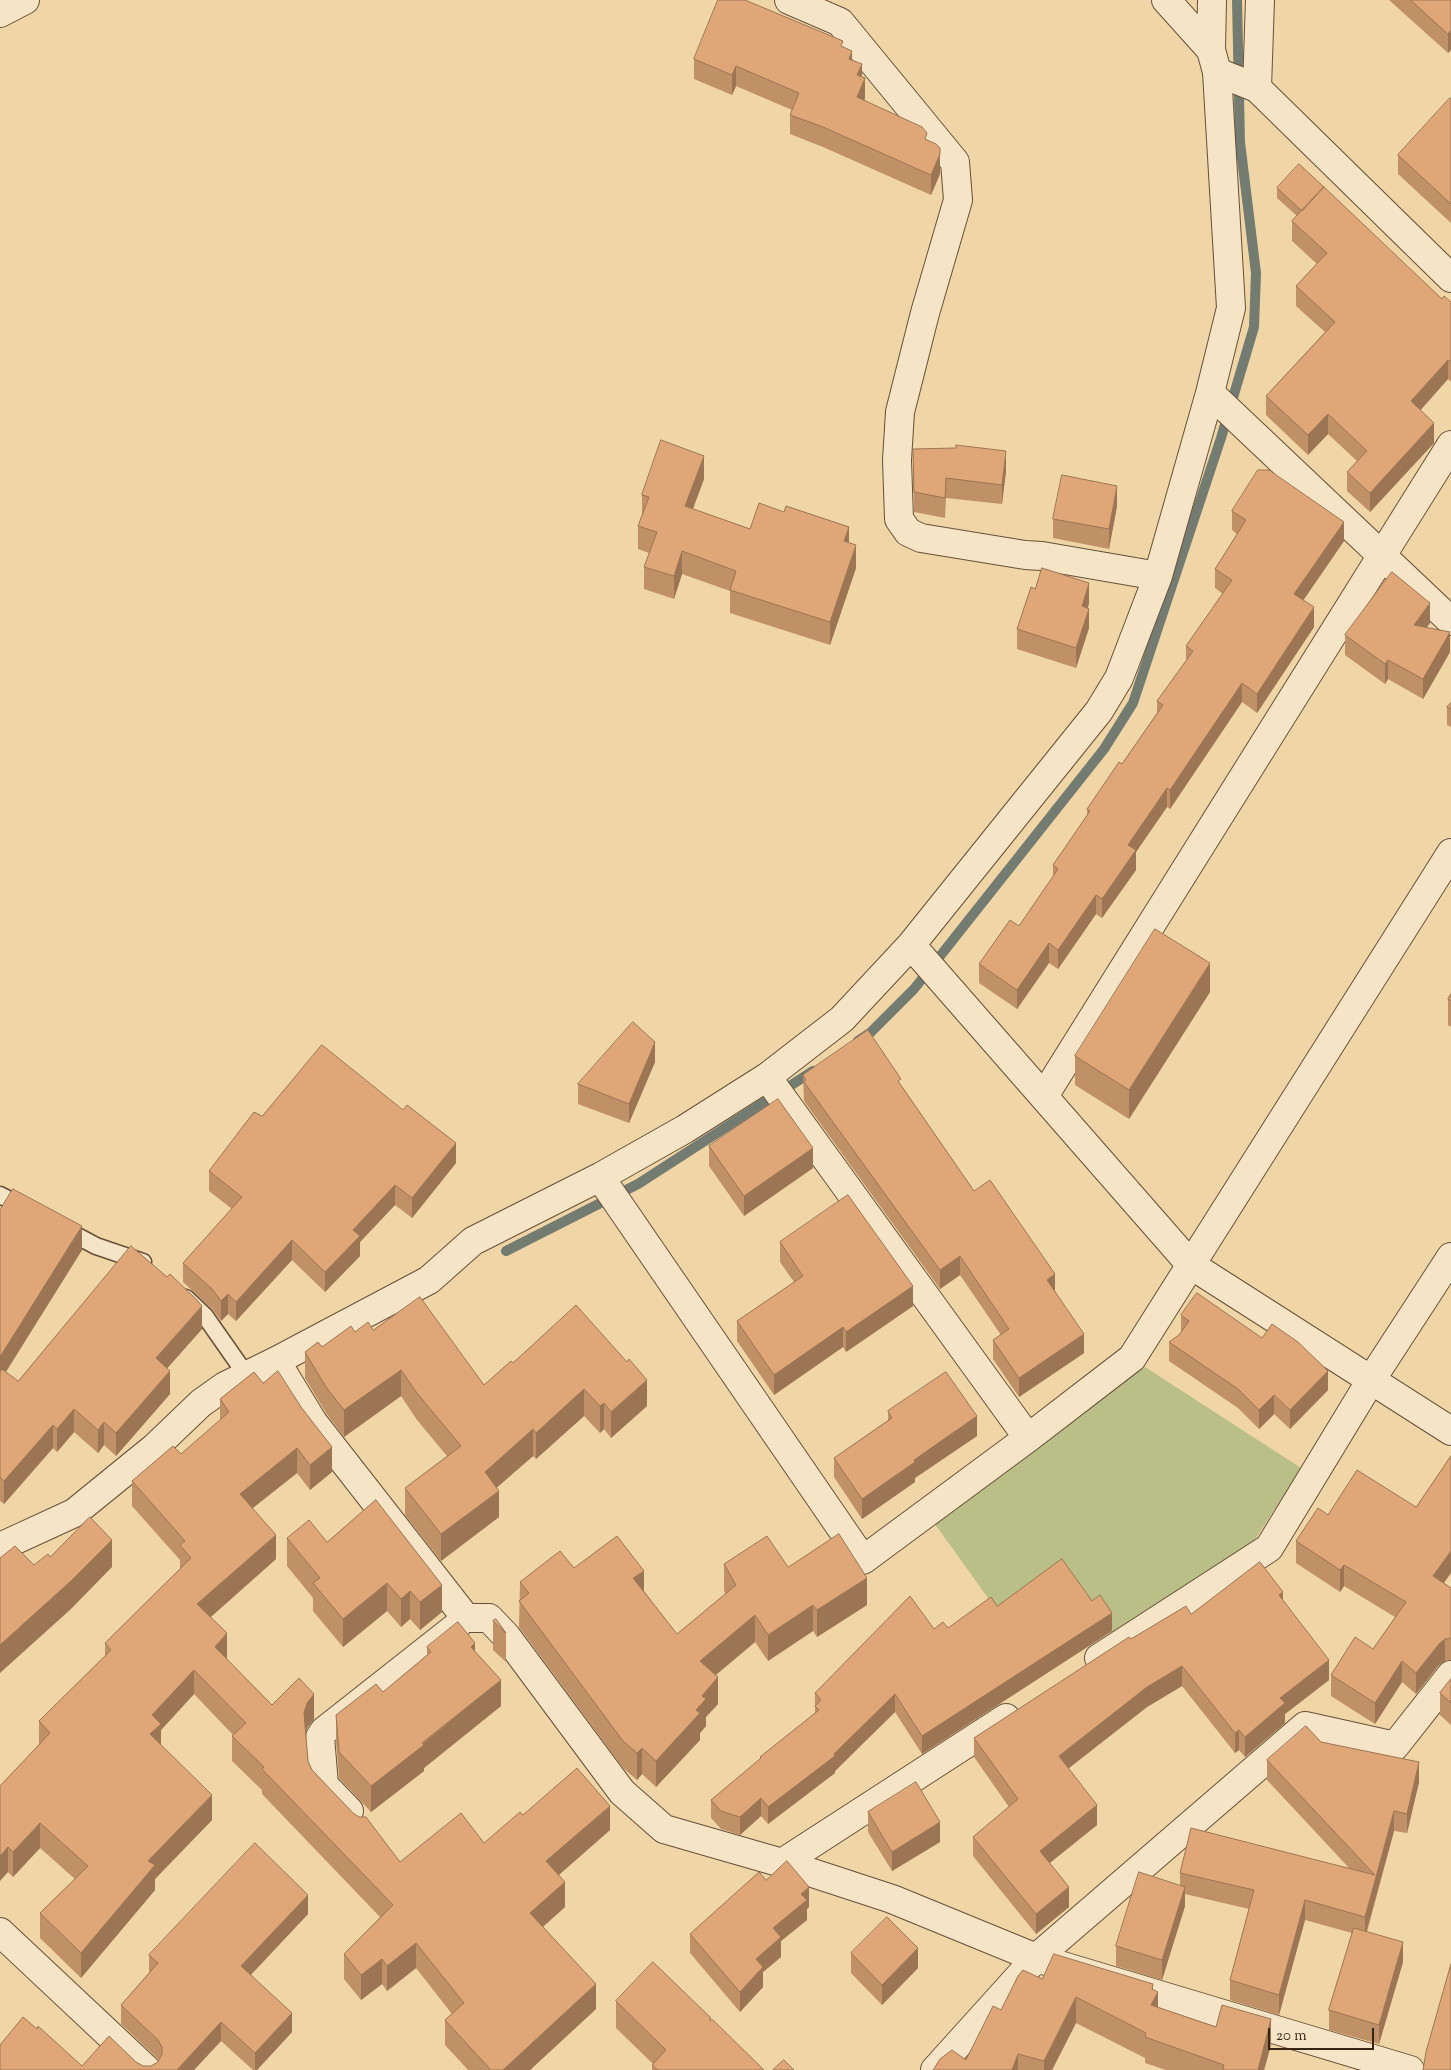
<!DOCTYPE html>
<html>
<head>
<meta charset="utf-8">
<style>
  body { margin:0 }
  #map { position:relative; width:1451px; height:2070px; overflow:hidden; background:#f0d6a6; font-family:"Sorts Mill Goudy",serif }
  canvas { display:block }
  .scale { position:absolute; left:1268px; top:2028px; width:106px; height:22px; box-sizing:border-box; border:2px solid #382415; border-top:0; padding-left:6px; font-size:15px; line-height:18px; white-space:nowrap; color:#382415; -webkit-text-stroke:4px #f5e4c5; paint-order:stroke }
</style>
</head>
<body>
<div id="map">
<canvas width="1451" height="2070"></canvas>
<div class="scale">20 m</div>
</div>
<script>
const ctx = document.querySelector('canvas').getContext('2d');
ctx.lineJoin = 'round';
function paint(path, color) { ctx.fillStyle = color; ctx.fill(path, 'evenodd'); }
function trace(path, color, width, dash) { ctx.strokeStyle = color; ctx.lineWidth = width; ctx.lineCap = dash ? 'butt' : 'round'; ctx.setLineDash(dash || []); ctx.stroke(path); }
paint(new Path2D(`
  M1145 1367 1301 1468 1253 1543 1117 1641 1066 1570 1001 1616 932 1520Z`), '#babe87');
trace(new Path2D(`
  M858 1041 870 1033 914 989 1104 749 1133 703 1221 438 1254 327 1256 273 1240 142 1237 0
  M506 1251 638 1184 813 1071`), '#747c71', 10);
const service = new Path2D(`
  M0 1195 27 1209
  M64 1229 96 1246 143 1262
  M186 1298 205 1316 247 1376`);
const minor = new Path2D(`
  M789 0 840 22 955 162 958 200 925 313 900 412 897 460 899 519 908 532 921 538 1025 555 1042 556 1158 576
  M1166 0 1211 50
  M0 13 25 0
  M1257 88 1260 0
  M1210 393 1451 621
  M911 945 1191 1265 1451 1431
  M767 1077 1028 1438
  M1044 1096 1451 445
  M600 1177 863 1560 1028 1438 1132 1358 1451 853
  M276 1361 313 1422 466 1618H489L507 1637 622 1792 664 1829 782 1863 892 1899 1036 1958 1410 2070
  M0 1547 74 1513 154 1448 201 1403 225 1386 276 1361 429 1280 473 1241 600 1177 685 1129 767 1077 842 1019 911 945 1099 711 1119 678 1158 576 1210 393 1231 308 1217 72 1211 50 1212 0
  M1099 1658 1269 1548 1371 1380 1451 1257
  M349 1811 324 1785 320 1737 324 1731 456 1627
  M782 1863 1006 1718
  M0 1932 147 2070
  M935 2070 1036 1958 1305 1726 1395 1746 1451 1675`);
const tertiary = new Path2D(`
  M1217 72 1257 88 1451 278`);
trace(service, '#665039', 19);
trace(minor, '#665039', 30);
trace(tertiary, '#665039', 30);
trace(service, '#f5e4c5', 16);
trace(minor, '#f5e4c5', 28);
trace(tertiary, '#f5e4c5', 28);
paint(new Path2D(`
  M1389 0H1451L1448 53Z
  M843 47 852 61 862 77 865 98 864 100 927 140 940 174 931 195 823 147 790 134V115L792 110 736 86 732 95 694 79V59Z
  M1451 99V223L1398 174V155Z
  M1277 188 1442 299 1451 302V382L1448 379 1420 410 1434 443 1370 512 1347 491V472L1357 461 1328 434 1308 455 1266 415V396L1325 332 1296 306V286L1317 264 1292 241V221L1297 216 1277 198Z
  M913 449 1006 471 1002 504 946 498 945 518 914 512Z
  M704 479 693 509 750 529 849 543 856 568 830 645 730 613V591L682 574 674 599 644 589V567L649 553 638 549V526L642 516V495Z
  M1117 506 1109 549 1053 538V519Z
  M1232 511 1344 541 1303 600 1314 627 1257 713 1242 702 1170 809 1167 807 1136 852V870L1102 918 1096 914 1058 969 1049 963 1017 1009 979 983V964L1019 926 1053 877V865L1087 816V809L1122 764 1157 713V701L1186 661V646L1223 594 1215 588V569L1237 534 1232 530Z
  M1089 603 1088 608 1089 628 1076 668 1017 649V629Z
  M1430 623 1427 627 1450 652 1423 699 1388 679 1385 684 1345 655V635Z
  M1451 703V727L1447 725V707Z
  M1210 992 1129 1119 1075 1085V1056Z
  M1451 994V1027L1448 1025V999Z
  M655 1062 629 1123 578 1104V1084Z
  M803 1075 901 1085 974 1191 1055 1292 1084 1353 1019 1397 993 1359V1340L1001 1335 960 1275 940 1289 804 1101Z
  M262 1116 456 1163 412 1218 395 1205 360 1242V1256L325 1292 292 1260 236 1321 228 1314 221 1321 212 1309 183 1282V1263L232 1209 209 1191V1171Z
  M709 1146 813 1168 744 1216 709 1166Z
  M0 1210 82 1250 6 1372 18 1381 202 1329 167 1368 170 1394 116 1456 104 1445 98 1453 74 1432 57 1452 53 1448 4 1504 0 1501Z
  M780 1242 913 1306 846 1352 843 1347 774 1395 737 1341V1321L794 1282 780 1262Z
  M1181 1315 1328 1390 1290 1429 1274 1414 1259 1429 1238 1408 1169 1361V1342L1179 1335 1181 1332Z
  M373 1330 484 1385 513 1363 647 1406 611 1438 604 1429 600 1433 584 1416 536 1459 533 1456 497 1487 499 1517 441 1561 405 1515V1488L447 1456 417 1420 401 1396 344 1437 326 1413 305 1378V1352L322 1347 355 1332Z
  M254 1372 332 1472 310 1490 297 1473 253 1508 276 1559 211 1617 227 1658 226 1659 272 1705 314 1719 307 1728 306 1732 308 1761 312 1770 400 1862 484 1843 523 1815 610 1830 559 1875 565 1907 543 1927 596 2009 530 2070H468L445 2045V2020L452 2014 416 1968 387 1991 382 1984 361 2000 344 1979V1954L380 1917 262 1794V1790L232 1761V1736L233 1735 194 1694 161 1730V1745L212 1820 155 1879V1890L81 1978 40 1938V1913L75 1879 40 1848 13 1877 8 1872 0 1786 39 1745V1721L105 1656V1643L180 1569V1560L132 1506V1481L181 1454 220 1420V1399Z
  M888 1411 977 1436 915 1478V1482L862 1519 834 1477V1458L888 1420Z
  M1451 1456V1573L1444 1583 1451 1588V1660L1445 1661 1439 1665 1416 1694 1402 1682 1375 1724 1331 1696V1675L1373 1649 1395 1617 1344 1586 1340 1592 1296 1563V1541L1328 1515 1416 1507Z
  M376 1500 442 1612 420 1630 410 1619 401 1627 387 1611 343 1647 313 1611V1598L287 1566V1538L327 1542Z
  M724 1564 788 1567 867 1605 817 1637 813 1631 768 1661 755 1642 716 1675 718 1704 706 1717V1726L700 1733V1740L656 1787 642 1774 637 1780 623 1768 519 1627 520 1582 644 1591 677 1634 726 1594 724 1591Z
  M1283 1600 1329 1680 1285 1714V1723L1245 1757 1239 1750 1235 1753 1182 1686 1147 1707 1068 1768 1097 1825 1049 1863 1069 1907 1036 1934 973 1856V1837L1009 1807 974 1757V1738L1131 1639 1191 1614Z
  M997 1606 1112 1631 922 1754 895 1712 835 1771V1773L768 1824 761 1816 740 1835 721 1829 711 1818V1800L760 1759V1757L815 1713V1693L934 1629 948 1628Z
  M493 1621 506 1633V1662L493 1650Z
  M427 1647 475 1651 501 1706 424 1768V1771L371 1812 339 1778 336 1741V1715L383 1692 427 1655Z
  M1451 1679V1725L1440 1715V1693Z
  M1321 1742 1419 1782 1407 1833 1394 1831 1367 1932 1403 1962 1379 2044 1329 2030V2010L1352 1933 1305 1920 1279 2015 1230 2000V1980L1249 1909 1185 1894V1906L1162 1980 1116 1966V1946L1180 1885V1873L1350 1869 1267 1780V1760Z
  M868 1812 940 1842 892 1871 868 1832Z
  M809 1907 807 1909V1920L781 1941V1957L763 1972V1987L740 2012 690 1953V1934Z
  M308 1914 251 1975 292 2032 257 2070H253L221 2041 194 2070H0L136 2062 143 2066H151L158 2062 159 2060 158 2059 121 2024V2005L149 1973V1955Z
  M851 1953 918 1968 882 2005 851 1973Z
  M1042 1979 1153 1989 1158 2007 1216 2027 1271 2045 1264 2070H1166L1145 2063V2058L1076 2023 1052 2070H933L966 2060 1001 2010Z
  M616 2001 711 2020 764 2070H652V2065L653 2064 616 2028Z`), '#c09067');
paint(new Path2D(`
  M1451 30V50L1448 53V34Z
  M852 51V70L849 59Z
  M862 64V84L857 75Z
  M736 66V86L732 95V75Z
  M865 78V98L857 117V97Z
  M940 154V174L931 195V175Z
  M1448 360V379L1411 421V401Z
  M1328 414V434L1308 455V435Z
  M1434 423V443L1370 512V493Z
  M1006 451V471L1002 504V485Z
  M704 456V479L685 529V506Z
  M1117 486V506L1109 549V529Z
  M1344 522V541L1294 614V594Z
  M849 527V550L844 541Z
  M856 545V568L830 645V622Z
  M682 551V574L674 599V576Z
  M1089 583V603L1082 626V606Z
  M1430 603V623L1414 644V625Z
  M1314 607V627L1257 713V694Z
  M1089 609V628L1076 668V648Z
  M1450 632V652L1423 699V679Z
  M1388 660V679L1385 684V664Z
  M1242 683V702L1170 809V790Z
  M1167 788V807L1136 852V870L1102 918V899L1128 845Z
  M1096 895V914L1058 969V950Z
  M1049 943V963L1017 1009V990Z
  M1210 963V992L1129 1119V1090Z
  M655 1042V1062L629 1123V1104Z
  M456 1143V1163L412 1218V1198Z
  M813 1148V1168L744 1216V1196Z
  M395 1185V1205L360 1242V1256L325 1292V1272L353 1230Z
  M82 1226V1250L0 1381V1357Z
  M292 1240V1260L236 1321V1302Z
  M960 1256V1275L940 1289V1270Z
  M1055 1274V1293L1047 1280Z
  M913 1286V1306L846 1352V1332Z
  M228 1294V1314L221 1321V1301Z
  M202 1306V1329L156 1381V1358Z
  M843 1327V1347L774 1395V1375Z
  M1084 1334V1353L1019 1397V1378Z
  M401 1370V1396L344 1437V1410Z
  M170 1371V1394L116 1456V1433Z
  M1328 1371V1390L1290 1429V1410Z
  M647 1380V1406L611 1438V1412Z
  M584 1389V1416L536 1459V1433Z
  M1274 1395V1414L1259 1429V1410Z
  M604 1403V1429L600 1433V1406Z
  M74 1409V1432L57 1452V1429Z
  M977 1416V1436L915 1478V1482L862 1519V1499L914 1460Z
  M104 1422V1445L98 1453V1430Z
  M53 1425V1448L4 1504V1481Z
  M533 1429V1456L485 1498V1472Z
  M332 1447V1472L310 1490V1465Z
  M297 1448V1473L240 1518V1494Z
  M499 1491V1517L441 1561V1534Z
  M276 1535V1559L197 1629V1604Z
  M112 1540V1567L71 1609 0 1673V1645Z
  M1451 1551V1573L1433 1597V1576Z
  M1344 1565V1586L1340 1592V1570Z
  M644 1571V1597L633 1578Z
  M867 1578V1605L817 1637V1610Z
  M387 1583V1611L343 1647V1619Z
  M442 1585V1612L420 1630V1602Z
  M410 1591V1619L401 1627V1599Z
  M1283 1592V1612L1279 1595Z
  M813 1605V1631L768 1661V1635Z
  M1112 1613V1631L922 1754V1736Z
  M755 1615V1642L700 1688V1661Z
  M227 1633V1658L215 1671V1647Z
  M1445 1639V1661L1439 1665 1416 1694V1673L1439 1644Z
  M475 1643V1669L471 1647Z
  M1329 1660V1680L1285 1714V1723L1245 1757V1737L1280 1698Z
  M1402 1661V1682L1375 1724V1703Z
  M1182 1666V1686L1147 1707 1059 1776V1756L1147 1687Z
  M194 1670V1694L161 1730V1748L150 1734 152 1715Z
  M718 1677V1704L706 1717V1726L700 1733V1740L656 1787V1761L696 1710 702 1696Z
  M501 1680V1706L424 1768V1771L371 1812V1786Z
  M314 1694V1719L307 1728 304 1738V1713L307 1703Z
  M895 1694V1712L835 1771V1773L768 1824V1807L834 1754Z
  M1239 1730V1750L1235 1753V1733Z
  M642 1748V1774L637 1780V1753Z
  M1419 1762V1782L1407 1833V1814Z
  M212 1795V1820L155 1879V1890L81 1978V1953L148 1861Z
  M761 1798V1816L740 1835V1817Z
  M1097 1805V1825L1040 1871V1851Z
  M610 1806V1830L546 1886V1861Z
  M1394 1811V1831L1365 1936V1917Z
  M940 1822V1842L892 1871V1852Z
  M40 1823V1848L13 1877V1852Z
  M8 1847V1872L0 1881V1856Z
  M565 1882V1907L530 1938V1913Z
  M809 1887V1907L807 1909V1920L781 1941V1957L763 1972V1987L740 2012V1992L756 1959 773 1928 801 1894Z
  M1069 1887V1907L1036 1934V1914Z
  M1185 1887V1906L1162 1980V1960Z
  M308 1895V1914L241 1985V1966Z
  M1305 1900V1920L1279 2015V1995Z
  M1403 1942V1962L1379 2044V2025Z
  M416 1943V1968L387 1991V1966Z
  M918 1948V1968L882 2005V1985Z
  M382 1959V1984L361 2000V1975Z
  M596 1984V2009L530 2070H503Z
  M1153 1984V2000L1158 1992V2017L1151 2005 1152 1989Z
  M1076 1997V2023L1052 2070H1044V2061Z
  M292 2013V2032L257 2070H255V2053Z
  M1271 2019V2045L1264 2070H1258Z
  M221 2022V2041L194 2070H177Z
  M1018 2054V2070H1012Z`), '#9c7554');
const building = new Path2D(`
  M718 0H745L843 41 841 46 852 51 849 59 862 64 857 75 865 78 857 97 922 127 927 133 925 139 936 144 940 148V154L931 175 823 127 790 115 799 93 736 66 732 75 694 59Z
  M1411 0H1451V30L1448 34Z
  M1450 98 1451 99V204L1398 155Z
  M1299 164 1324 187 1302 211 1277 188Z
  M1324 187 1442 299 1444 296 1451 302V362L1448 360 1411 401 1434 423 1370 493 1347 472 1367 451 1328 414 1308 435 1266 396 1335 322 1296 286 1327 253 1292 221Z
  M661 440 704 456 685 506 750 529 759 503 784 512 786 506 849 527 844 541 856 545 830 622 730 590 736 571 682 551 674 576 644 567 657 532 638 526 649 497 642 495Z
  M956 445 1006 451 1002 485 946 478 945 498 914 492 913 449 956 448Z
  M1258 470H1269L1344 522 1294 594 1314 607 1257 694 1242 683 1170 790 1167 788 1128 845 1136 850 1102 899 1096 895 1058 950 1049 943 1017 990 979 964 1010 920 1019 926 1058 869 1053 865 1090 811 1087 809 1119 762 1122 764 1163 705 1157 701 1193 651 1186 646 1232 580 1215 569 1246 520 1232 511Z
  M1062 475 1117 486 1109 529 1053 519Z
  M1042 568 1089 583 1082 606 1089 609 1076 648 1017 629 1031 587 1035 589Z
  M1392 572 1430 603 1414 625 1450 632 1423 679 1388 660 1385 664 1345 635Z
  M1451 703V709L1447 707Z
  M1155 929 1210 963 1129 1090 1075 1056Z
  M1451 994V1001L1448 999Z
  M633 1022 655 1042 629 1104 578 1084Z
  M868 1030 901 1079 898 1081 974 1191 990 1180 1055 1274 1047 1280 1084 1334 1019 1378 993 1340 1009 1329 960 1256 940 1270 804 1082 806 1080 803 1075Z
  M322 1045 403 1110 407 1105 456 1143 412 1198 395 1185 353 1230 360 1236 325 1272 292 1240 236 1302 228 1294 221 1301 212 1289 183 1263 242 1197 209 1171 254 1112 262 1116Z
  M778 1099 813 1148 744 1196 709 1146Z
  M13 1189 82 1226 0 1357V1210Z
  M848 1195 913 1286 846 1332 843 1327 774 1375 737 1321 803 1276 780 1242Z
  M131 1246 167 1277 170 1274 197 1300 202 1306 156 1358 170 1371 116 1433 104 1422 98 1430 74 1409 57 1429 53 1425 4 1481 0 1477V1372L2 1369 18 1381Z
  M1197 1293 1262 1338 1272 1324 1298 1342 1328 1371 1290 1410 1274 1395 1259 1410 1238 1389 1169 1342 1179 1335 1189 1321 1181 1315Z
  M420 1297 484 1385 511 1361 513 1363 576 1305 627 1362 629 1359 647 1380 611 1412 604 1403 600 1406 584 1389 536 1433 533 1429 485 1472 499 1491 441 1534 405 1488 461 1446 417 1393 401 1370 344 1410 326 1387 305 1352 318 1342 322 1347 351 1326 355 1332 368 1322 373 1330Z
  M278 1371 301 1407 332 1447 310 1465 297 1448 240 1494 276 1535 197 1604 227 1633 215 1647 272 1705 299 1678 314 1694 307 1703 304 1713 308 1761 312 1770 353 1813 359 1817H366L400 1862 461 1813 484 1843 520 1812 523 1815 577 1768 610 1806 546 1861 565 1882 530 1913 596 1984 503 2070H491L445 2020 464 2003 416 1943 387 1966 382 1959 361 1975 344 1954 393 1905 262 1769 264 1767 232 1736 246 1723 194 1670 152 1715 161 1724 150 1734 212 1795 148 1861 155 1865 81 1953 40 1913 88 1866 40 1823 13 1852 8 1847 0 1856V1786L50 1733 39 1721 111 1650 105 1643 191 1558 180 1545 185 1541 132 1481 173 1446 181 1454 229 1412 220 1399 254 1372 263 1383Z
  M946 1372 977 1416 914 1460 915 1462 862 1499 834 1458 892 1418 888 1411Z
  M1451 1456V1551L1433 1576 1451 1588V1638L1445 1639 1439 1644 1416 1673 1402 1661 1375 1703 1331 1675 1355 1637 1373 1649 1406 1602 1344 1565 1340 1570 1296 1541 1318 1508 1328 1515 1357 1470 1416 1507Z
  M376 1500 442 1585 420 1602 410 1591 401 1599 387 1583 343 1619 313 1583 320 1578 287 1538 309 1520 327 1542Z
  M90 1517 112 1540 71 1581 0 1645V1558L15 1546 34 1565 48 1554 50 1557Z
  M839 1534 867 1578 817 1610 813 1605 768 1635 755 1615 700 1661 718 1677 702 1696 706 1699 696 1710 700 1713 656 1761 642 1748 637 1753 623 1741 519 1601 529 1593 520 1582 560 1551 574 1568 617 1536 644 1571 633 1578 677 1634 736 1585 724 1564 767 1536 788 1567Z
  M1062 1559 1092 1601 1100 1595 1112 1613 922 1736 895 1694 834 1754 835 1756 768 1807 761 1798 740 1817 721 1811 711 1800 761 1758 760 1757 819 1710 815 1706 821 1700 815 1693 910 1596 934 1629 943 1622 948 1628 991 1597 997 1606Z
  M1260 1562 1283 1592 1279 1595 1329 1660 1280 1698 1285 1703 1245 1737 1239 1730 1235 1733 1182 1666 1147 1687 1059 1756 1097 1805 1040 1851 1069 1887 1036 1914 973 1837 1018 1799 974 1738 1129 1637 1131 1639 1186 1606 1191 1614Z
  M496 1619 506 1633 493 1621Z
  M458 1622 475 1643 471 1647 501 1680 422 1743 424 1745 371 1786 339 1752 336 1715 376 1684 383 1692 431 1652 427 1647Z
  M1451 1679V1703L1440 1693Z
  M1306 1726 1321 1742 1419 1762 1407 1814 1394 1811 1365 1917 1305 1900 1279 1995 1230 1980 1254 1890 1180 1873 1191 1828 1375 1875 1267 1760Z
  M916 1782 940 1822 892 1852 868 1812Z
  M255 1843 308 1895 241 1966 292 2013 255 2053 221 2022 177 2070H0V2045L23 2017 37 2029 38 2026 82 2066 109 2036 136 2062 143 2066H151L158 2062 162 2054V2047L158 2040 121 2005 158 1963 149 1955Z
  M787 1861 809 1887 801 1894 807 1900 773 1928 781 1937 756 1959 763 1967 740 1992 690 1934 759 1872 766 1880Z
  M1139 1872 1185 1887 1162 1960 1116 1946Z
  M887 1917 918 1948 882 1985 851 1953Z
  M1354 1928 1403 1942 1379 2025 1329 2010Z
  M1054 1954 1153 1984 1152 1989 1158 1992 1151 2005 1216 2027 1222 2005 1271 2019 1258 2070H1223L1224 2065 1145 2037 1146 2033 1076 1997 1044 2061 1018 2054 1012 2070H933L940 2059 952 2050 966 2060 993 2006 1001 2010 1018 1976 1023 1970 1042 1979Z
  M653 1962 711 2018 709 2020H713L764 2070H658L652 2065 666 2050 616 2001Z
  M1451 1964V2070H1423L1426 2052Z
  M784 2060 794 2070H773Z`);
paint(building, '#dfa778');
trace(building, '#9c7554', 1);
</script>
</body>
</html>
